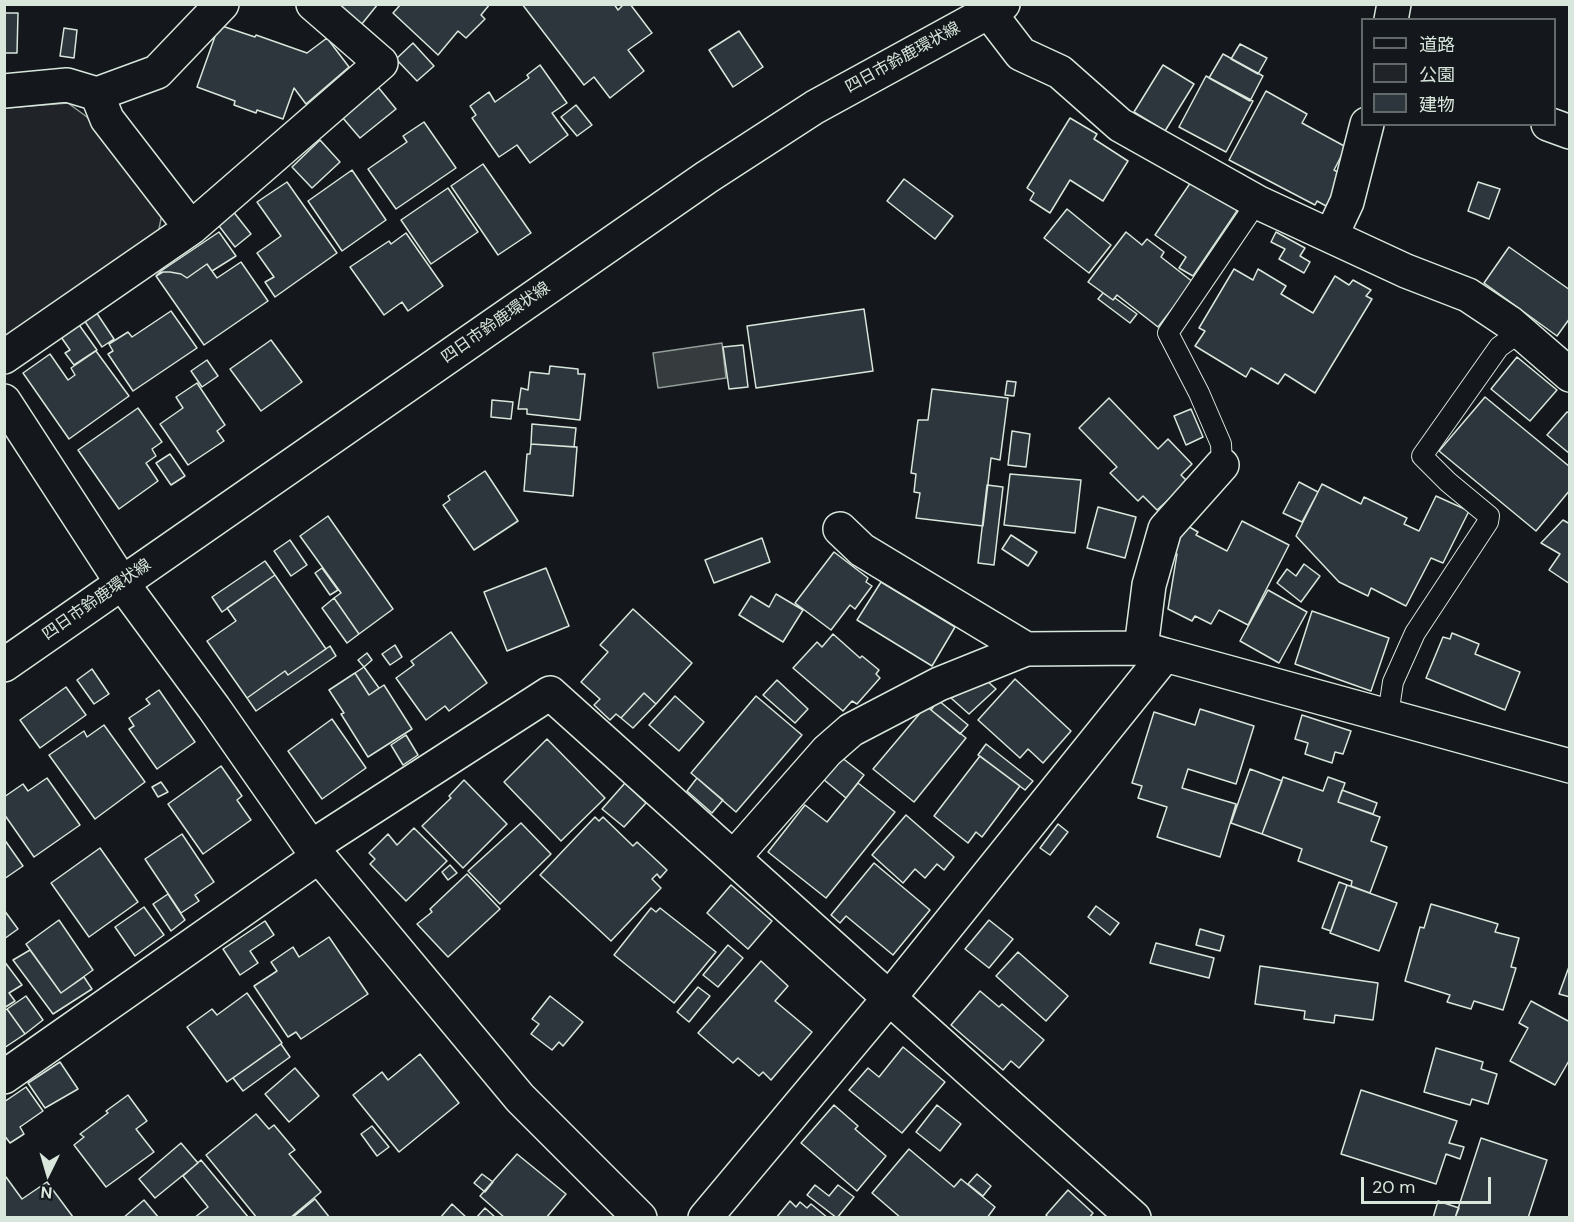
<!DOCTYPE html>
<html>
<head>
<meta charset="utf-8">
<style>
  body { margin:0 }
  #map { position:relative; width:1574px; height:1222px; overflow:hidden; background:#14181c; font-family:"DM Sans","Noto Sans JP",sans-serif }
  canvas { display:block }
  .frame { position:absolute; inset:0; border:6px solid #d8e6dc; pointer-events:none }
  .legend { position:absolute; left:1361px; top:18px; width:195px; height:108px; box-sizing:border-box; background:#14181c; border:2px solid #626a69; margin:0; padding:8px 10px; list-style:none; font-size:18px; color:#d8e6dc }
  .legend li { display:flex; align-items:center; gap:12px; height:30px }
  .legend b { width:30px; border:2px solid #626a69 }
  .north { position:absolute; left:18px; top:1144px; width:60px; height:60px; -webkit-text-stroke:4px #14181c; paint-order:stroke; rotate:185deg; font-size:16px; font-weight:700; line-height:24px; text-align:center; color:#d8e6dc }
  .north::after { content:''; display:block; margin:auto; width:21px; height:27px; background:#d8e6dc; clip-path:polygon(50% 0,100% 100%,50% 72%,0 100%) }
  .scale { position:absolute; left:1361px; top:1177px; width:130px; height:27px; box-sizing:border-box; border:3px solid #d8e6dc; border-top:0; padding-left:8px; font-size:18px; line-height:21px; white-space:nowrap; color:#d8e6dc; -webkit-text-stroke:4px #14181c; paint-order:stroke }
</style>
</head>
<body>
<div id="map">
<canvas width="1574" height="1222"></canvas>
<div class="frame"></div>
<ul class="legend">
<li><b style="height:8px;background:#14181c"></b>道路</li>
<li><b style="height:16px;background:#202428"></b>公園</li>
<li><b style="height:16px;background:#2c363c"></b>建物</li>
</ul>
<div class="north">N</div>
<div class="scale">20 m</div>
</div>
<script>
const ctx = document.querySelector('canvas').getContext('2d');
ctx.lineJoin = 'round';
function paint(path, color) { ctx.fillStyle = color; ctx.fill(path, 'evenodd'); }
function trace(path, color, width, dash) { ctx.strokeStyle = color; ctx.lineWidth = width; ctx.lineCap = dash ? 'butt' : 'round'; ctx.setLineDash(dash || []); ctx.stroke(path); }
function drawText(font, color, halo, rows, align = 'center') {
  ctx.font = font + ' "DM Sans","Noto Sans JP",sans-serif'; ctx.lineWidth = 4.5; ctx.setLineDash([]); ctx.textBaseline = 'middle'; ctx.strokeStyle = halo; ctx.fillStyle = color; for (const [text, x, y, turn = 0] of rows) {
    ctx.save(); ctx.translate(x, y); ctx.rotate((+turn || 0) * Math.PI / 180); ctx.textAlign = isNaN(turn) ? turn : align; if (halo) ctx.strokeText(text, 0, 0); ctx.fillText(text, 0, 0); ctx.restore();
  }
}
const green = new Path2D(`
  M68 103 87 117 162 214 158 234 5 338V108Z`);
paint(green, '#202428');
trace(green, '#939e99', 1.5);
const water = new Path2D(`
  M722 343 726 378 658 388 653 353Z`);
paint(water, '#363b3e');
trace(water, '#939e99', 1.5);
const building = new Path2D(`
  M337 4H378L361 25Z
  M401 4H490L481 15 485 19 466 38 458 31 438 55 393 13Z
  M522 4H614L618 10 624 4H630L652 33 628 50 644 71 610 98 594 77 584 85Z
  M4 13H18L17 53H4Z
  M219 25 255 37 256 35 307 53 327 38 349 67 306 104 294 88 283 119 257 110 256 113 234 105 235 101 197 87Z
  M64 28 77 30 74 58 60 56Z
  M739 31 763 67 733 87 709 50Z
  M413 43 434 66 417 81 396 59Z
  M1240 44 1267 58 1258 74 1231 59Z
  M1223 54 1263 76 1250 101 1209 78Z
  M540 65 567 103 552 113 568 135 530 163 517 145 499 157 472 118 476 115 470 106 489 92 495 102 529 78 527 75Z
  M1163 65 1194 84 1165 131 1134 112Z
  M1206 76 1253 101 1226 152 1179 127Z
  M378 87 396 109 360 138 342 117Z
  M1266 91 1307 114 1302 123 1346 147 1334 170 1343 175 1326 206 1317 201 1315 205 1229 160Z
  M576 105 592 125 577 136 561 117Z
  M1070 118 1097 134 1094 139 1128 161 1103 201 1070 180 1050 213 1030 200 1034 193 1027 188Z
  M424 122 456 168 396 209 368 169 407 142 403 136Z
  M320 140 340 162 312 188 292 167Z
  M483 164 531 233 498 255 451 186Z
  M352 170 386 220 342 251 308 201Z
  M904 179 953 216 935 239 887 201Z
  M1193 179 1241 205 1193 276 1179 268 1186 257 1155 235Z
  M287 182 337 253 275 297 265 282 274 277 257 253 281 236 257 202Z
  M1478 182 1500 189 1489 219 1468 211Z
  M448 188 478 232 431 264 401 220Z
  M1067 209 1111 245 1089 273 1044 238Z
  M232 210 251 234 235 247 216 222Z
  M219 232 236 256 212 271 207 264 187 278 181 274 170 272H163L156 276 161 271Z
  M1126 232 1142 245 1147 239 1164 252 1161 257 1193 282 1158 327 1117 295 1113 300 1088 282Z
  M1276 232 1305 248 1300 256 1310 262 1304 273 1279 259 1285 249 1271 242Z
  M406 233 443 286 408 311 402 302 384 315 350 267 389 241 391 244Z
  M1509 247 1570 290V318L1557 336 1484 283Z
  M241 262 268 301 204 345 156 276 163 272H170L181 274 187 278 207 264 217 278Z
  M1234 269 1253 280 1258 269 1286 286 1281 294 1313 313 1335 276 1349 285 1353 280 1371 290 1366 296 1372 299 1315 393 1285 374 1278 384 1251 368 1246 377 1195 346 1205 331 1199 328Z
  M1103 293 1113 300 1115 298 1137 314 1130 323 1098 299Z
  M864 309 873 371 756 388 747 326Z
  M171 311 197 348 133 391 108 354 113 351 109 344 128 332 132 337Z
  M96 312 114 339 102 347 84 320Z
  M77 322 97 350 74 365 65 353 70 350 59 334Z
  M271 340 302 382 261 411 230 369Z
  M743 345 748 387 729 389 723 347Z
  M96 351 129 396 69 439 23 373 50 354 68 380 75 375 71 368Z
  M1517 357 1557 390 1530 421 1491 389Z
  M207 360 218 376 202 387 191 371Z
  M550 366 578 369V374H585L580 420 527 414V409H518L521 388 528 390 530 372 549 374Z
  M1007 381 1016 382 1014 396 1005 395Z
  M197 383 225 425 217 431 224 441 188 465 160 424 183 408 176 397Z
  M932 389 1008 398 1000 460 991 458 983 526 916 518 920 493 914 492 916 474 911 473 918 420H928Z
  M1485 397 1570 467V490L1536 531 1439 451Z
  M1109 398 1158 449 1168 439 1192 464 1181 475 1188 482 1157 510 1143 496 1138 501 1110 473 1117 467 1079 428Z
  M492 400 513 402 511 419 491 417Z
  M138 408 162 442 152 449 156 456 146 463 158 481 119 509 78 450Z
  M1191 409 1203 437 1186 445 1174 416Z
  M1567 412 1570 413V454L1547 435Z
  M532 424 576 428 574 447 531 444Z
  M1012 431 1030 434 1026 467 1008 465Z
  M531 444 577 447 573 496 524 491 527 454H530Z
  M170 454 185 476 171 485 156 463Z
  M485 471 518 521 474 550 443 505 450 500 448 496Z
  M1010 474 1081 480 1075 533 1004 525Z
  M1299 482 1318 492 1302 522 1283 513Z
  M1322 484 1361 504 1364 497 1407 518 1404 524 1419 531 1436 496 1469 511 1443 563 1431 558 1406 606 1371 588 1368 596 1339 582 1296 536Z
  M987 485 1003 487 994 565 978 563Z
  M1098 507 1136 517 1125 558 1087 548Z
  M328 516 393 609 359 634 334 598 341 593 300 536Z
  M1563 520 1570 524V584L1549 570 1560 554 1541 543Z
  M1242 521 1289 545 1248 625 1219 610 1211 624 1195 616 1192 621 1168 609 1177 554 1172 553 1186 525 1198 532 1196 535 1227 551Z
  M1011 535 1037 552 1028 566 1002 549Z
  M762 538 770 562 714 583 705 560Z
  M290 540 307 565 291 576 274 551Z
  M834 552 868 578 866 582 872 586 855 609 850 605 831 630 795 603Z
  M265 561 275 575 222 612 212 597Z
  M1304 564 1320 576 1301 602 1277 583 1287 569 1296 576Z
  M322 568 338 590 330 595 315 573Z
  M546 568 569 626 507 651 484 592Z
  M275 575 326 649 288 675 285 671 247 698 207 641 236 621 227 608Z
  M881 582 955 627 932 666 857 620Z
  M1268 590 1307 612 1279 663 1240 641Z
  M776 594 803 610 783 642 739 615 751 596 769 607Z
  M334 598 359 634 347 643 322 608Z
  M633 609 692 663 656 704 644 693 621 718 616 714 610 720 594 705 600 699 581 682 608 652 600 645Z
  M1312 611 1389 638 1371 691 1295 664Z
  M451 632 487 683 449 711 445 706 426 720 396 678 414 665 411 661Z
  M1452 633 1479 644 1475 654 1520 672 1505 710 1426 678 1443 637 1450 639Z
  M833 634 860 658 862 656 879 670 876 674 880 678 857 704 852 701 843 711 793 668 817 642 822 647Z
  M395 645 402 657 390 665 382 654Z
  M330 646 336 656 256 711 247 698 285 671 288 675Z
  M367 653 372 660 364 667 358 660Z
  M364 667 379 688 369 695 355 673Z
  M92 669 109 694 94 704 77 680Z
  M355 673 369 695 384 685 412 729 368 757 341 714 344 713 329 690Z
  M1015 679 1071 731 1043 763 1028 749 1020 758 978 720Z
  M777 680 808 709 795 723 763 695Z
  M986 680 996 689 969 714 951 698Z
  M66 687 86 715 40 748 20 720Z
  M159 690 195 742 157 769 129 729 134 726 129 718 150 704 146 699Z
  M644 693 656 704 633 728 621 718Z
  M675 696 704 722 679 751 649 725Z
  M756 696 802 735 736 812 691 773Z
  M938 700 968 725 960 734 931 710Z
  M926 706 966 738 914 802 873 769Z
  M1200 709 1254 726 1236 784 1188 769 1182 788 1236 804 1220 857 1157 837 1167 807 1138 798 1142 786 1132 783 1154 712 1195 725Z
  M1302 715 1351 731 1343 754 1335 752 1332 763 1305 754 1308 743 1295 739Z
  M332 719 366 768 322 799 288 751Z
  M104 725 145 782 95 819 49 755 84 731 87 737Z
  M406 735 418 755 403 765 391 745Z
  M547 739 605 798 561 841 504 782Z
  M986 744 1033 781 1025 790 978 755Z
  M980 756 1020 786 982 837 976 832 968 843 934 816Z
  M841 757 864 775 846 798 823 779Z
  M221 766 242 796 237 800 251 820 203 854 168 804Z
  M1250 769 1282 781 1262 834 1231 823Z
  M1283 777 1323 791 1328 777 1345 783 1338 802 1380 817 1371 841 1387 847 1370 893 1351 886 1352 881 1298 861 1302 849 1262 834Z
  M47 778 80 825 34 857 4 814V797L23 784 28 791Z
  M697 778 723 800 712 813 687 791Z
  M464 780 507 824 463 868 422 826 451 798 449 796Z
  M161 782 168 792 158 797 152 787Z
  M625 783 646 803 624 827 602 809Z
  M858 783 895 812 826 898 768 852 805 805 827 822Z
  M1342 790 1377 803 1373 814 1338 802Z
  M906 815 954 857 944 870 937 864 925 878 915 869 903 883 872 855Z
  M595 817 599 821 603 817 633 846 637 842 667 870 660 878 657 874 652 879 661 888 611 941 540 875Z
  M521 823 551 854 500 904 468 871Z
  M1058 824 1068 832 1050 855 1040 848Z
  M414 828 447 861 406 901 370 864 375 859 369 853 388 834 397 845Z
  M182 834 214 882 195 895 199 901 181 913 145 859Z
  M4 839 23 866 4 879Z
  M100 848 138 902 89 937 51 883Z
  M874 863 930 910 893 955 846 916 840 923 831 915Z
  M450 865 457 873 448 880 442 872Z
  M467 874 500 909 448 957 417 924 432 912 430 909Z
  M1339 882 1347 885 1331 931 1322 928Z
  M731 885 772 921 748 949 707 913Z
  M1347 885 1397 903 1379 951 1330 933Z
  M168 894 185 920 171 931 153 904Z
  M1431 904 1498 924 1495 932 1519 938 1511 967 1516 968 1503 1010 1474 1001 1471 1009 1447 1002 1450 995 1405 981 1420 927 1424 928Z
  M1096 906 1119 923 1110 935 1088 917Z
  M144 907 164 935 135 956 115 927Z
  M651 908 656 912 660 908 716 952 674 1003 614 955Z
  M4 910 18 929 4 939Z
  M59 920 93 970 61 993 26 944Z
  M989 920 1013 939 989 968 965 949Z
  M265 921 274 935 250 951 258 963 240 975 223 949Z
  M1200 929 1224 936 1220 951 1196 945Z
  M329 937 368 994 301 1039 296 1032 288 1037 254 986 277 971 271 962 293 947 299 957Z
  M1156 943 1214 958 1209 978 1150 963Z
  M728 945 743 958 718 987 703 975Z
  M30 950 61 993 84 977 92 989 53 1014 13 960Z
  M1018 952 1068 996 1046 1021 996 976Z
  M4 961 22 985 9 993 15 1001 4 1008Z
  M761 961 788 986 775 1001 812 1032 771 1080 763 1072 759 1076 738 1058 733 1063 698 1033Z
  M1570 964V997L1559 994Z
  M1260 966 1378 983 1373 1020 1335 1015 1334 1023 1304 1019 1305 1011 1255 1004Z
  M698 987 710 996 689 1022 677 1012Z
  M980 991 999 1007 1002 1004 1044 1040 1019 1068 1011 1061 1003 1070 951 1025Z
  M247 993 282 1043 227 1082 187 1027 212 1009 217 1015Z
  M26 996 43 1020 25 1034 7 1009Z
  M550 996 583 1022 563 1046 559 1042 552 1050 531 1034 539 1024 532 1019Z
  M1531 1001 1570 1022V1059L1555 1085 1510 1061 1528 1028 1519 1023Z
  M7 1009 25 1034 4 1048V1011Z
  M281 1044 290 1057 243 1091 233 1078Z
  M903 1047 945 1082 902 1133 849 1090 868 1068 879 1077Z
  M1436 1048 1483 1062 1481 1069 1497 1074 1488 1104 1472 1099 1470 1105 1424 1092Z
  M420 1054 459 1103 399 1152 353 1095 382 1072 388 1080Z
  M60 1062 78 1089 45 1108 28 1083Z
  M295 1068 319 1096 289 1122 265 1094Z
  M26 1087 43 1111 20 1127 24 1134 10 1143 4 1135V1102Z
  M1361 1090 1457 1121 1449 1143 1464 1147 1460 1159 1446 1154 1436 1184 1341 1154Z
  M128 1095 147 1121 136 1129 154 1152 106 1187 74 1145 84 1137 80 1134 108 1113 106 1111Z
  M834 1105 858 1126 855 1129 886 1156 857 1191 801 1143Z
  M937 1105 961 1124 940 1151 916 1132Z
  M256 1114 269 1129 274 1125 295 1150 289 1154 321 1192 290 1218H257L206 1155Z
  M372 1126 389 1147 377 1156 361 1134Z
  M1481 1138 1547 1160 1528 1218H1455Z
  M181 1143 198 1163 155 1198 139 1179Z
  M909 1149 954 1187 961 1179 995 1207 987 1218H901L872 1193Z
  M517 1154 566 1194 546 1218H505L480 1196Z
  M201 1160 249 1218H194L208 1207 183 1176Z
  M482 1174 493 1182 485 1192 474 1183Z
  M977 1174 991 1186 983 1196 968 1184Z
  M6 1177 22 1199 47 1182 73 1217 4 1218V1178Z
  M815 1185 829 1196 838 1185 854 1197 837 1218 807 1195Z
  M1068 1190 1093 1213 1089 1218H1049L1046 1215Z
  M315 1199 330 1218H292Z
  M144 1200 159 1218H123Z
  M790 1201 796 1207 800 1202 807 1208 811 1204 828 1218H776Z
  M1438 1201 1459 1208 1455 1218H1433Z
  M452 1204 467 1218H440Z
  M485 1208 496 1218H476Z`);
paint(building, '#2c363c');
trace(building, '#d8e6dc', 1.5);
const lane = new Path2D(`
  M1222 465 1221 444 1199 393 1168 333 1257 202
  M1388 715 1393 682 1415 633 1488 522 1489 516 1448 482 1422 456 1499 347 1520 332`);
const street = new Path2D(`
  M988 11 1021 54 1060 72 1120 125 1257 202 1406 271 1468 295 1510 323 1570 375
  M1391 20 1394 4
  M4 91 67 85 97 94 157 72 222 4
  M1548 124 1570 132
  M191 228 381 63 313 4
  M1331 236 1347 202 1367 124
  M4 357 191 228 107 119 97 94
  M4 401 122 583 214 708 311 847 520 1098 640 1218
  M840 529 862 550 1026 649
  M1141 648 1149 585 1165 529 1222 465
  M311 847 550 693 1134 1218
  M734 857 827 751 851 730 939 684 1026 649 1141 648 1165 655
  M4 1077 318 857
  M705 1218 890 997 1165 655C1300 693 1435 728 1570 766`);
const primary = new Path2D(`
  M4 665 707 177 815 107 1003 4`);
trace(lane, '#d8e6dc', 22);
trace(street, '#d8e6dc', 36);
trace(primary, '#d8e6dc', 36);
trace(lane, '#14181c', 20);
trace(street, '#14181c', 33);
trace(primary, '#14181c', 33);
drawText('16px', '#d8e6dc', '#14181c', [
  ["四日市鈴鹿環状線",903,58,-29],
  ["四日市鈴鹿環状線",496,323,-35],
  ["四日市鈴鹿環状線",97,600,-35]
]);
</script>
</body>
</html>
